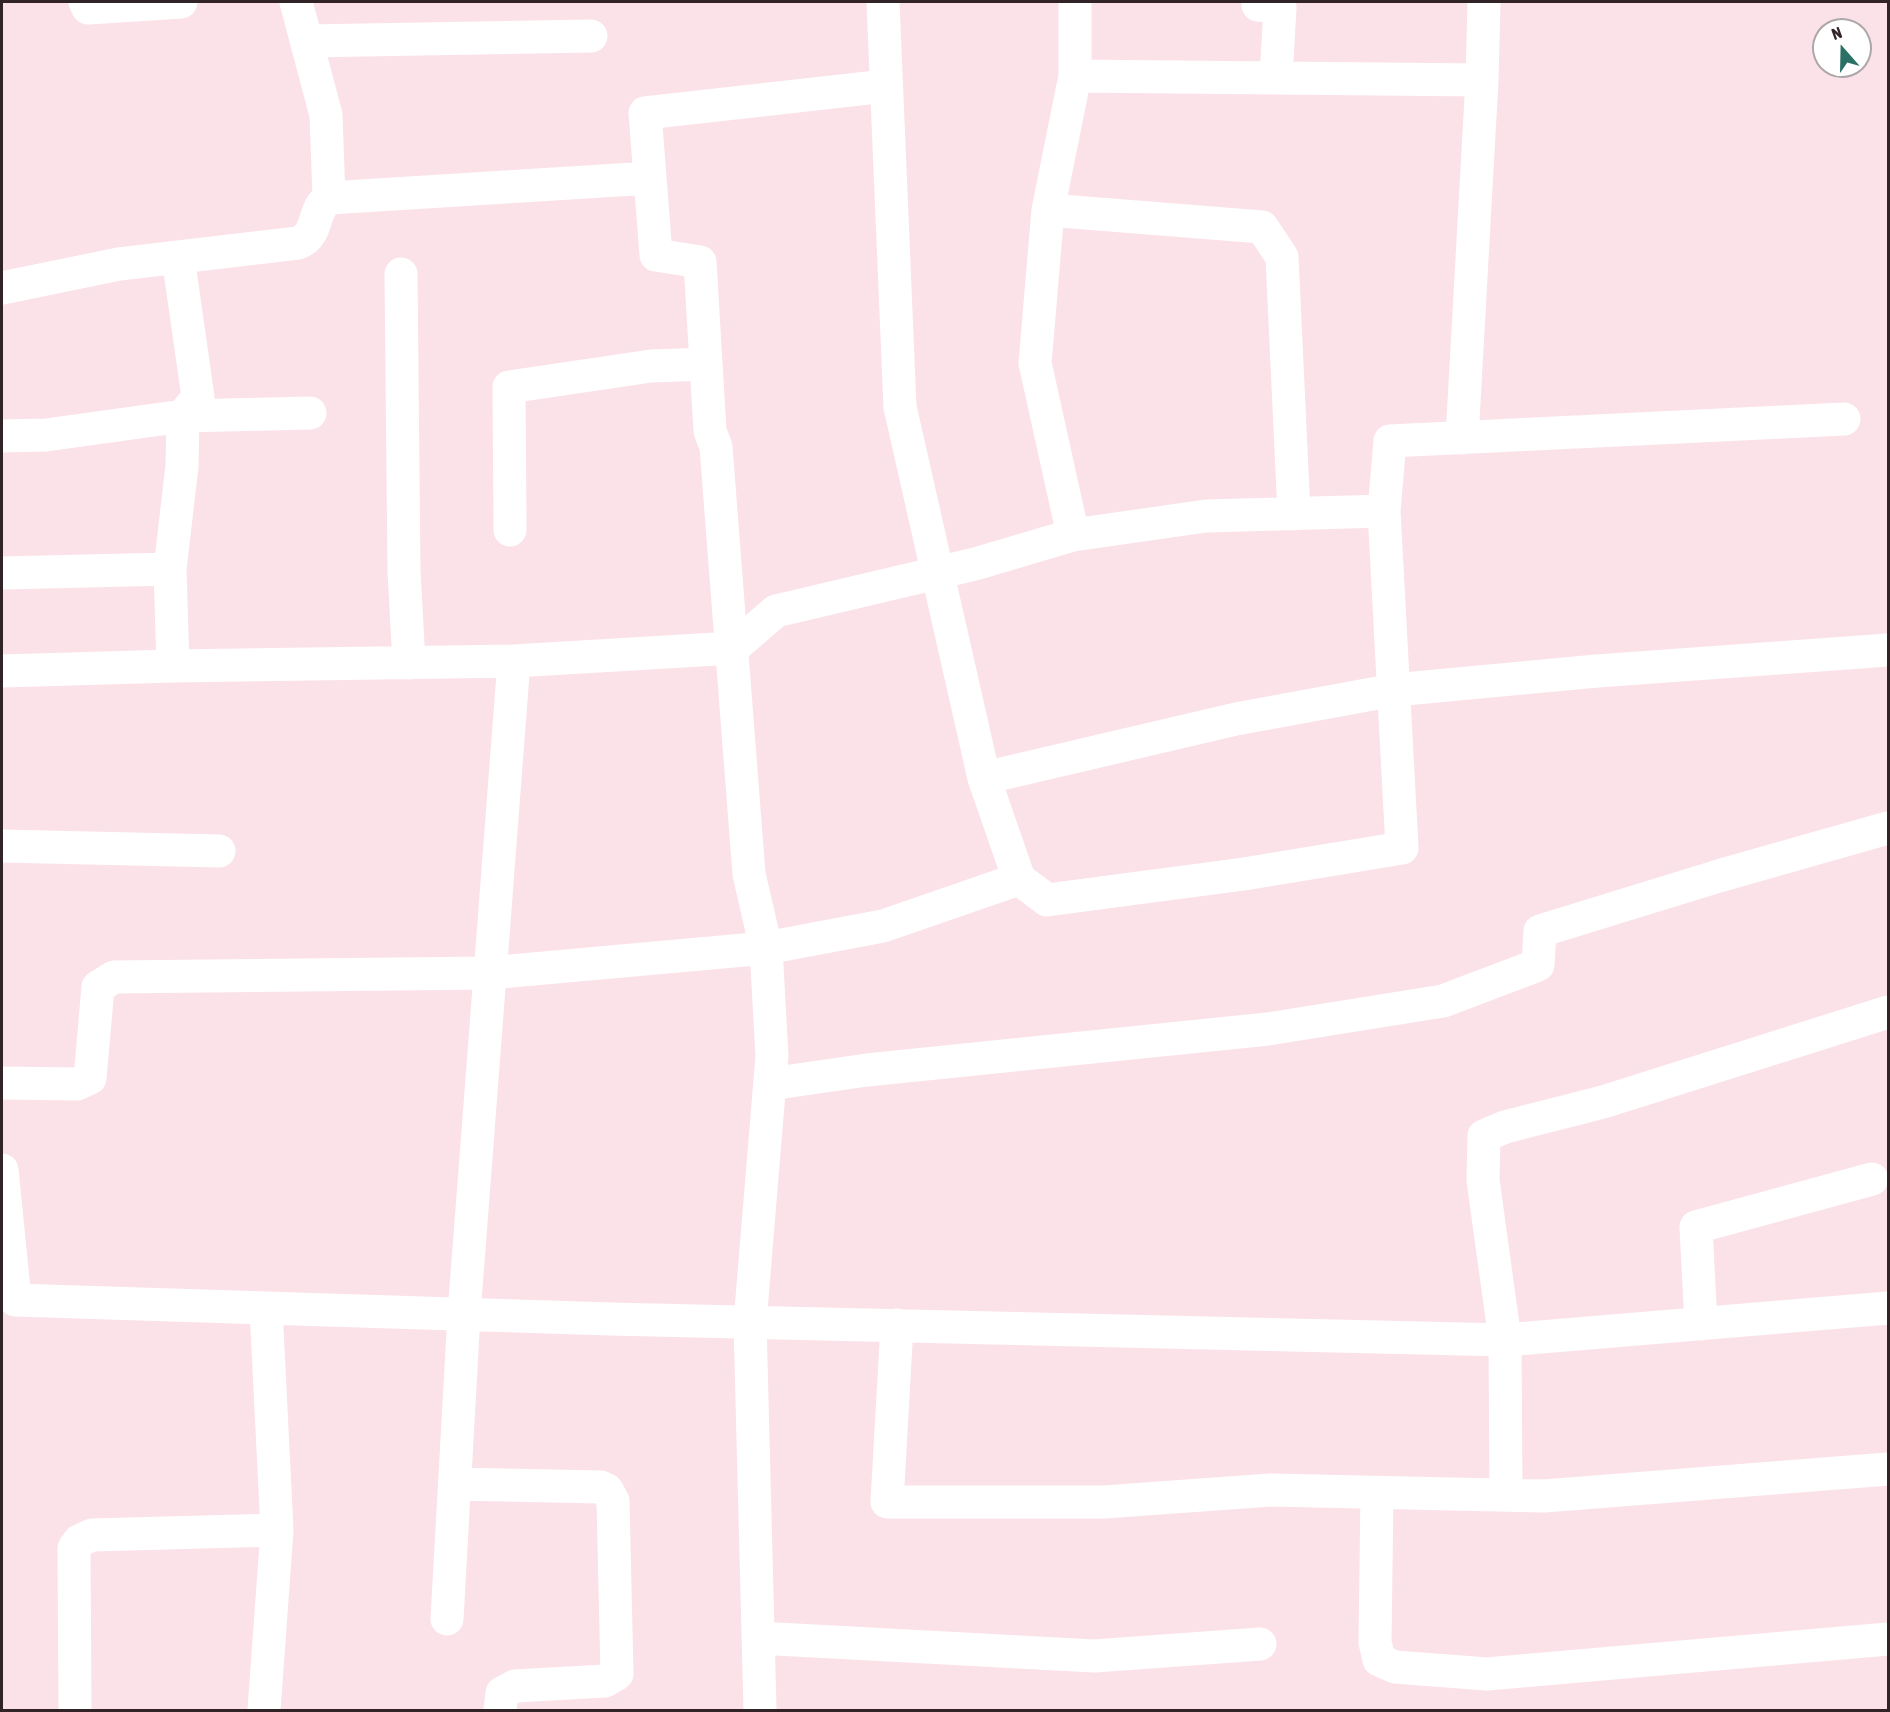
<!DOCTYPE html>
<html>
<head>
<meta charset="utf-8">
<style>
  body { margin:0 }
  #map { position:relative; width:1890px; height:1712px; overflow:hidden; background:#fbe2e8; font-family:"Asap Condensed",sans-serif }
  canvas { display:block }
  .frame { position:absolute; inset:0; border:3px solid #322327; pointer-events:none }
  .north { position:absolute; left:1812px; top:18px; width:60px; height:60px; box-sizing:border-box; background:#fff; border:2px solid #ada7a9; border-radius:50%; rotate:340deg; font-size:16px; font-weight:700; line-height:24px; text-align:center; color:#322327 }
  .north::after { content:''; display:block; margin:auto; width:21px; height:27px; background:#2a7064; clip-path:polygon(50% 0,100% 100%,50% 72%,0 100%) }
</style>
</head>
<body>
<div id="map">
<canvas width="1890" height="1712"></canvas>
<div class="frame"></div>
<div class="north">N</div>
</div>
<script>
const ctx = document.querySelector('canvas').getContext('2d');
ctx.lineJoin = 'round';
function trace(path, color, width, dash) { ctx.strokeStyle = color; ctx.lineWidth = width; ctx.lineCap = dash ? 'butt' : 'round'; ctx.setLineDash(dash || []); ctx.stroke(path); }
trace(new Path2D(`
  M85 2 88 8 181 2
  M296 2 326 115 329 198
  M883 2 900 407 984 778 1019 879 1047 900 1244 874 1402 848 1384 511 1390 441 1844 419
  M1258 2V5L1280 7 1276 78
  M308 41 591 36
  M1075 76 1482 80 1484 2
  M1048 210 1262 227 1282 257 1294 514
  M401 274 404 571 409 663
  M2 288 119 264 298 243C320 235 311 210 329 198L650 178
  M2 436 46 435 183 416 310 413
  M1462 438 1482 80
  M510 530 509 387 651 366 706 364
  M1073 535 1035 363 1048 210 1075 76V2
  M2 573 170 569
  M173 666 170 569 182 466 183 416 198 397 178 257
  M2 671 173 666 514 661 733 648 776 611 975 564 1073 535 1206 516 1384 511
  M984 778 1236 719 1394 690 1597 671 1888 650
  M2 846 219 851
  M2 1083 77 1084 90 1078 98 987 114 977 489 973 766 948 883 926 1019 879
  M770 1084 867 1070 1268 1029 1443 1001 1538 965 1540 931 1722 875 1888 828
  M2 1170 15 1300 611 1319 1505 1340 1888 1308
  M1701 1324 1696 1227 1872 1179
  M897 1325 887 1502H1104L1271 1490 1544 1496 1888 1469
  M455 1484 601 1487 607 1490 613 1501 617 1674 605 1681 515 1686 502 1693 500 1710
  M1377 1493 1375 1642 1379 1660 1395 1667 1487 1674 1888 1639
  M1506 1495 1505 1340 1483 1180 1484 1136 1505 1127 1603 1102 1888 1012
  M447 1619 464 1314 514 661
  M758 1638 1094 1656 1260 1644
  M75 1710 74 1548 79 1541 92 1535 277 1530
  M264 1710 277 1530 266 1308
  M760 1710 750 1322 772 1056 766 948 749 874 716 447 710 431 700 262 656 255 645 113 886 86`), '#fff', 33);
</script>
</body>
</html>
